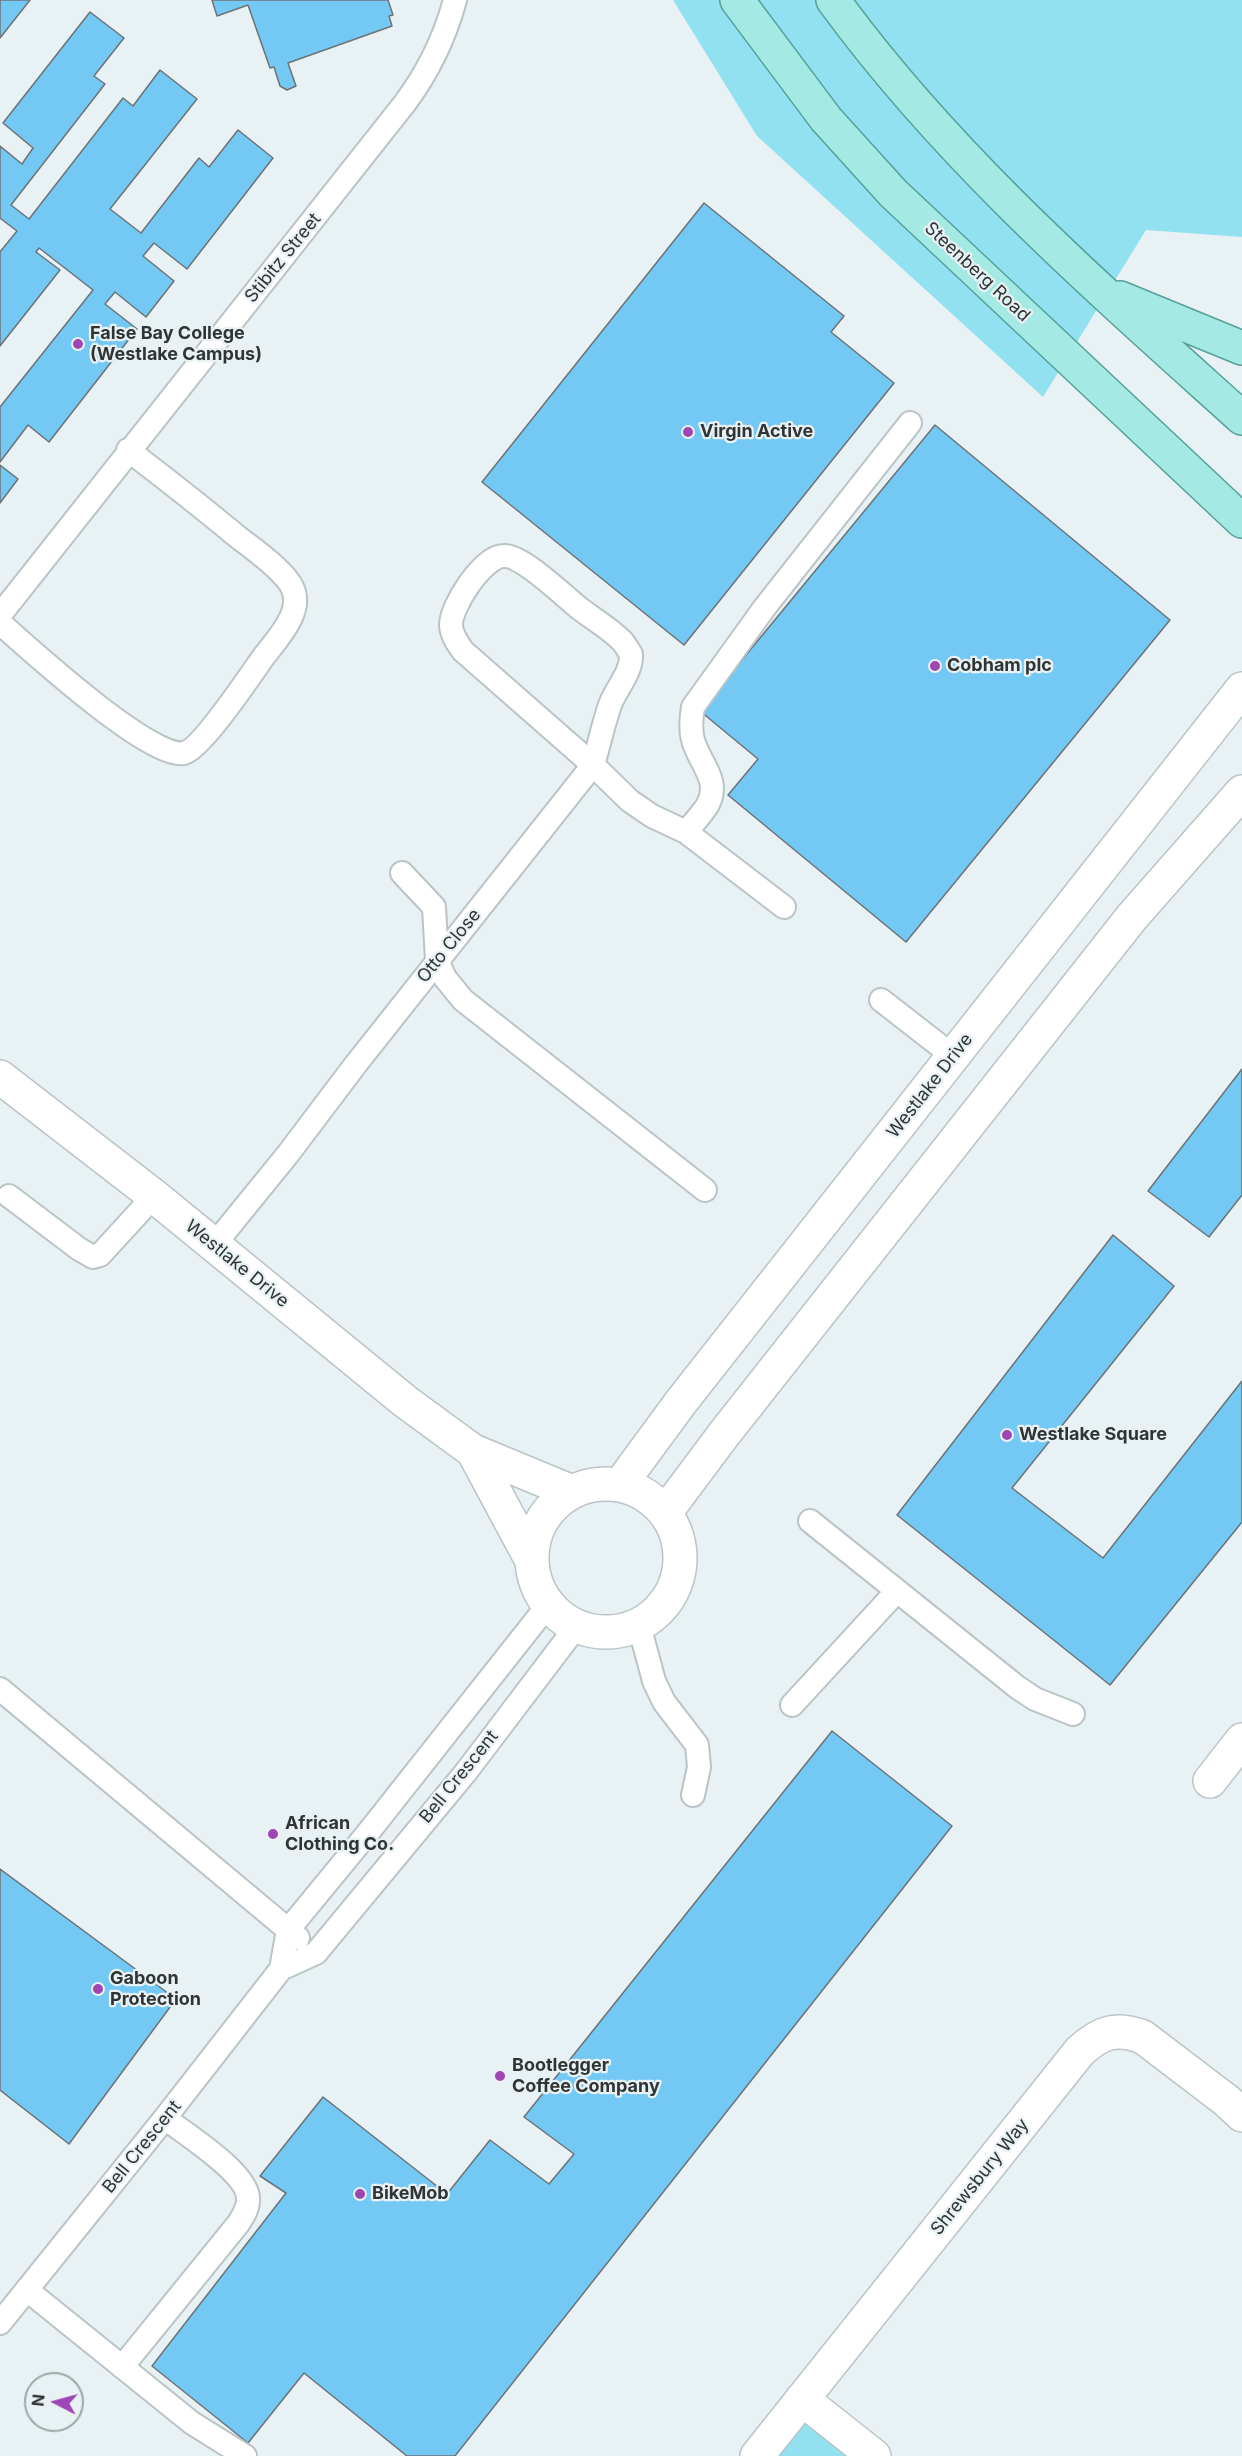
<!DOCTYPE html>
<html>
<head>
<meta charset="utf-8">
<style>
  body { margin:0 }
  #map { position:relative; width:1242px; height:2456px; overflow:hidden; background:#e8f2f4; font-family:Inter,sans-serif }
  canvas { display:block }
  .north { position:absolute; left:24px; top:2372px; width:60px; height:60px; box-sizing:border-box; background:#e8f2f4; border:2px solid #9ea6a7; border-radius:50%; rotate:276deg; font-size:16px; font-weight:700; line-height:24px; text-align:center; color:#303434 }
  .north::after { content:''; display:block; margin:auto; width:21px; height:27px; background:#9e46b3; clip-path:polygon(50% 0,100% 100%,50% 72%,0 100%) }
</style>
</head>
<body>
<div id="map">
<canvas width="1242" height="2456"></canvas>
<div class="north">N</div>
</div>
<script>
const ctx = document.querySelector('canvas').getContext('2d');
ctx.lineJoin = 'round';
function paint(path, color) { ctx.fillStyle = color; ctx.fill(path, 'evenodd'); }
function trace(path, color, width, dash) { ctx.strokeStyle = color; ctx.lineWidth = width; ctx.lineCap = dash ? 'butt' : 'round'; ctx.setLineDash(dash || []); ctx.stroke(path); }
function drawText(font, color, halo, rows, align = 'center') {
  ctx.font = font + ' Inter,sans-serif'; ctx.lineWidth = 4.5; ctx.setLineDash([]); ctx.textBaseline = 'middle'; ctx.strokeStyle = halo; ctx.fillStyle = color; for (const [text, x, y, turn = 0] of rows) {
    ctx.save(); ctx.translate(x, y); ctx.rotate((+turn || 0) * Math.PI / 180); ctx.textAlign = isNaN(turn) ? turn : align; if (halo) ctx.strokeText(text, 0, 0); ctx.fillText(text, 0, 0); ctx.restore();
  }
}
paint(new Path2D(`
  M673 0H1242V237L1146 230 1043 397 757 136Z
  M802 2399 874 2456H757Z`), '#91e1f1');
const building = new Path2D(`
  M0 0H30L0 38Z
  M212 0H388L393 15 389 16 392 26 288 63 296 86 287 90 280 86 274 67 270 68 248 5 217 16Z
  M90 12 124 38 94 76 105 84 11 205 29 219 123 98 133 106 160 70 197 99 110 209 141 233 199 158 209 167 238 130 273 158 187 269 154 243 143 256 174 281 146 317 115 292 105 304 137 329 49 442 28 425 0 462V407L93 290 39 248 36 252 60 270 0 346V252L17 231 0 218V146L22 164 33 148 3 123Z
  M704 203 844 316 831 332 894 383 684 645 482 482Z
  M935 425 1170 620 906 942 728 795 758 759 700 711Z
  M0 465 18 479 0 503Z
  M1242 1069V1195L1209 1237 1148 1191Z
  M1113 1235 1174 1286 1012 1488 1103 1558 1242 1381V1522L1110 1685 897 1515Z
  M832 1731 952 1826 455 2456H407L304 2373 248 2443 152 2366 286 2193 260 2176 323 2097 447 2194 490 2140 549 2184 574 2154 524 2117Z
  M0 1869 176 1999 69 2144 0 2090Z`);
paint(building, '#73c8f4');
trace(building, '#6c7377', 1.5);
const lane = new Path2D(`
  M0 615 405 103C428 72 445 37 455 0
  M0 623C28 648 151 760 184 753 201 749 250 676 262 659 275 641 305 612 292 587 284 571 254 549 239 538 203 508 166 479 128 450
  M686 832C693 824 701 815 707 806 722 781 699 763 693 740 690 729 691 719 693 707L765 607 910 423
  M402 873 434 907 437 960 445 978 463 1000 705 1190
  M881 1000 953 1056
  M9 1196 79 1249 93 1257 100 1255 154 1196
  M214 1245 288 1154 356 1064 593 765C599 745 603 725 610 705 616 688 632 673 631 654 628 650 626 646 623 642 611 629 593 619 579 608 564 596 522 555 504 556 483 556 450 607 451 626 452 636 458 644 463 651L593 765 630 801 652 816 686 832 784 907
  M810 1521 1017 1687 1035 1699 1073 1714
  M639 1625 654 1681 664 1702 697 1745 699 1767 693 1795
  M0 1689 298 1938
  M792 1705 897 1591
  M281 1969 316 1953 466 1772 576 1627
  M27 2290 192 2423 245 2456
  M0 2323 165 2118 281 1969 288 1930 367 1834 548 1605
  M122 2367 238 2224C243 2216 249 2208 248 2198 247 2172 185 2134 165 2118`);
const street = new Path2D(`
  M0 1077 154 1196 406 1402 473 1451 572 1492
  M473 1451 531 1559
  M532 1558a74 74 0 1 1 148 0a74 74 0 1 1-148 0Z
  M620 1485 681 1402 1242 689
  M665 1513 724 1434 1132 917 1242 792
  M1210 1781 1242 1740
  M802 2399 874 2456
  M757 2456 1080 2051C1101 2032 1116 2027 1143 2037L1227 2101 1242 2115`);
const primary = new Path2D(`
  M737 0 826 119 893 193 1242 521
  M833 0C948 158 1098 288 1242 418
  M1120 298 1242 348`);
trace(lane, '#bac4c6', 26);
trace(street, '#bac4c6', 36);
trace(primary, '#54a09b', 36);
trace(lane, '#fff', 22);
trace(street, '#fff', 33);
trace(primary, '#a4e9e4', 33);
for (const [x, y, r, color] of [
  [78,344,6,"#9e46b3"],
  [688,432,6,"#9e46b3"],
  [935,666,6,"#9e46b3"],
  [1007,1435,6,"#9e46b3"],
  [273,1834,6,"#9e46b3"],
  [98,1989,6,"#9e46b3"],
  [500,2076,6,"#9e46b3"],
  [360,2194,6,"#9e46b3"]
]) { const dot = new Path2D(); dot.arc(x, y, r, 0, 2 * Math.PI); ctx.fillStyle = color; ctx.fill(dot); trace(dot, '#e8f2f4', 2); }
drawText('18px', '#303434', '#e8f2f4', [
  ["Stibitz Street",283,258,-51],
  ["Steenberg Road",977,272,43],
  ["Otto Close",449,946,-51],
  ["Westlake Drive",930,1086,-52],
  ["Westlake Drive",237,1264,39],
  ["Bell Crescent",459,1777,-51],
  ["Bell Crescent",142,2147,-51],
  ["Shrewsbury Way",980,2177,-51]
]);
drawText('bold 18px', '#303434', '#e8f2f4', [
  ["False Bay College",90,334],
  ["(Westlake Campus)",90,355],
  ["Virgin Active",700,432],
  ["Cobham plc",947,666],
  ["Westlake Square",1019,1435],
  ["African",285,1824],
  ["Clothing Co.",285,1845],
  ["Gaboon",110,1979],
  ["Protection",110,2000],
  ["Bootlegger",512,2066],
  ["Coffee Company",512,2087],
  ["BikeMob",372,2194]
], 'left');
</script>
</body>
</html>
